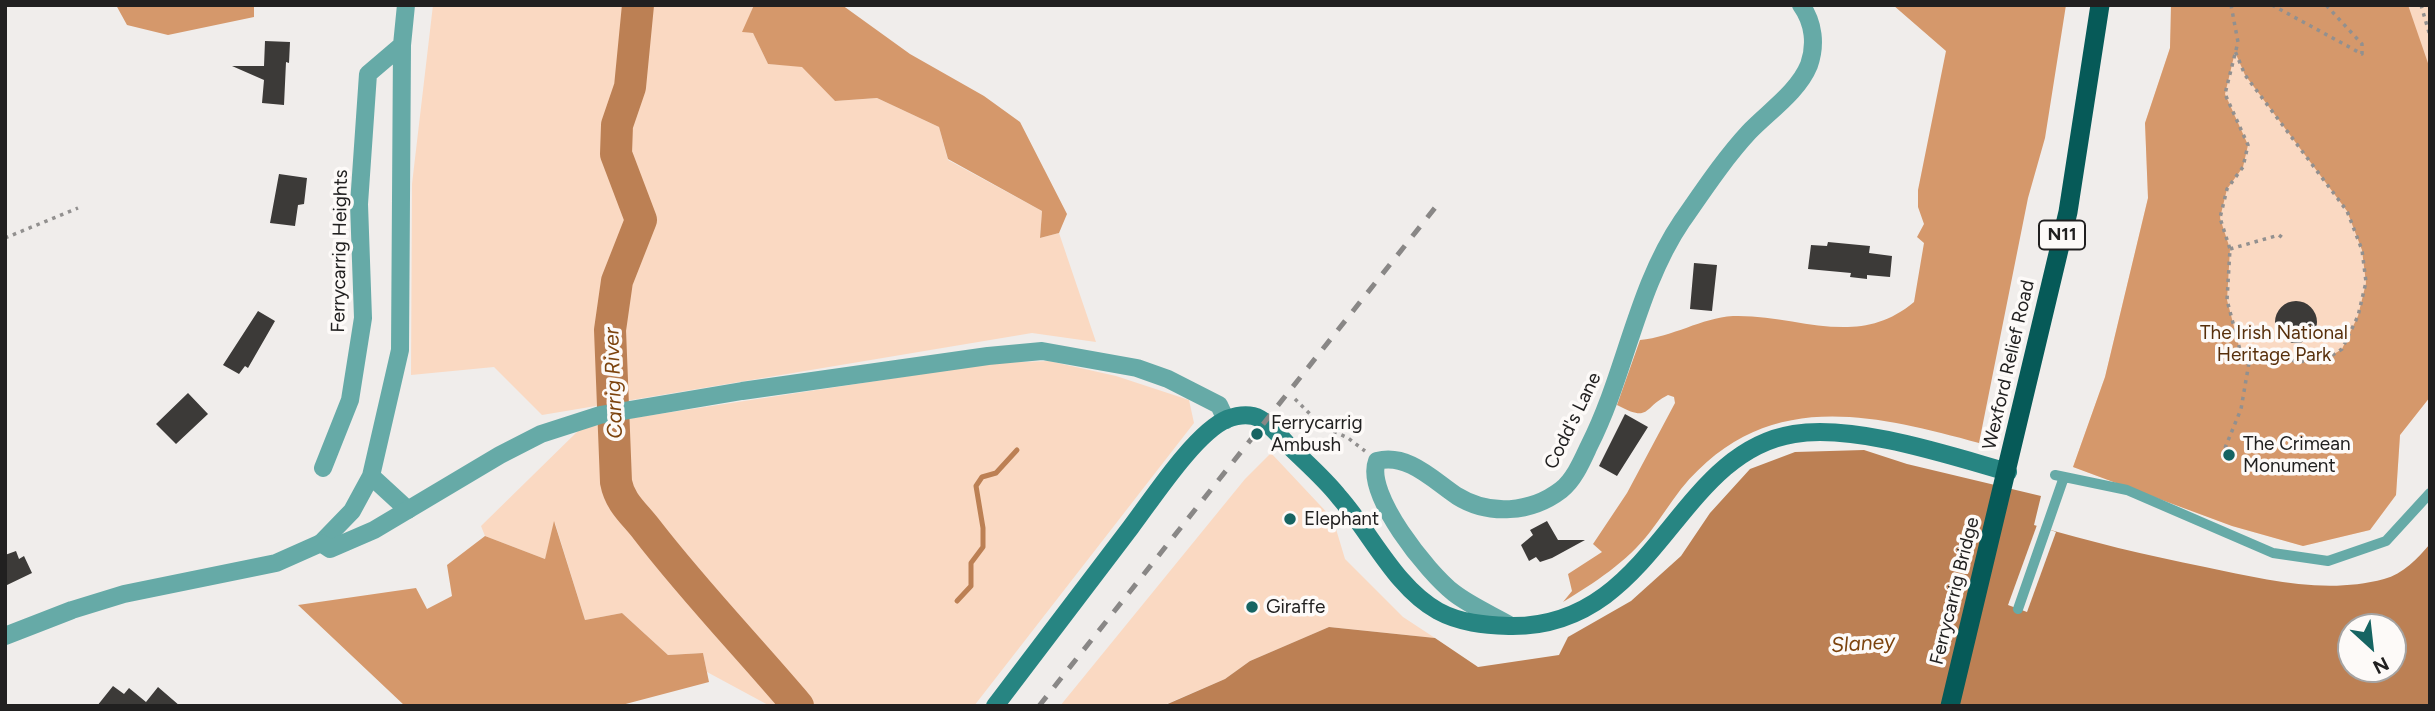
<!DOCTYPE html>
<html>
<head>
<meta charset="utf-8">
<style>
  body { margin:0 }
  #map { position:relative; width:2435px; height:711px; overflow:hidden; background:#f0edeb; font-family:Figtree,sans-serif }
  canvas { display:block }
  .frame { position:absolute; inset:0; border:7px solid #212020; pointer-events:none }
  .north { position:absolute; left:2337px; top:613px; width:70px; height:70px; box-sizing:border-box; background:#fdfaf8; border:2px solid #a5a3a2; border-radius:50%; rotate:153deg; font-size:19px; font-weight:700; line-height:28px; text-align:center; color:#212020 }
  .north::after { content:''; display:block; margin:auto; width:24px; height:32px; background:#166462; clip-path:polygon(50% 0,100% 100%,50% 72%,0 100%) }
</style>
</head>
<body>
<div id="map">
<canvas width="2435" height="711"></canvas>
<div class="frame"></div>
<div class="north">N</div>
</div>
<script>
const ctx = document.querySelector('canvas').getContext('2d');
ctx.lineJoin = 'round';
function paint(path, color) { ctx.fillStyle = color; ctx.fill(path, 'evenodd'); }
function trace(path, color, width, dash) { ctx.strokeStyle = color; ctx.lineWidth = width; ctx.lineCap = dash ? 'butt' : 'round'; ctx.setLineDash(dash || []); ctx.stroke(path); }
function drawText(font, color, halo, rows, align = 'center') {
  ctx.font = font + ' Figtree,sans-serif'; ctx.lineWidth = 7; ctx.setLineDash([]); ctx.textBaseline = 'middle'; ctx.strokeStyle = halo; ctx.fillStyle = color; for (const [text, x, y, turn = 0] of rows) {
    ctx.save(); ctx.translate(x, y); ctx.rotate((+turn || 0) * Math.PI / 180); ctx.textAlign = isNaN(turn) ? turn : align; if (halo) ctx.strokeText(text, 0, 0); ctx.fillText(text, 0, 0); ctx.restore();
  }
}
paint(new Path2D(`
  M433 5H754L743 32 753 33 768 64 802 66 835 101 877 98 939 127 948 160 1042 211 1040 238 1059 233 1096 342 1032 333 542 415 494 367 411 375 412 184Z
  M2172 5H2430V397L2400 435 2396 495 2370 530 2303 546 2232 526 2073 467 2105 377 2148 198 2145 123 2170 48Z
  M1049 361 1116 376 1189 400 1194 423 974 706H770L707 672 703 653 668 655 622 613 585 620 555 523 545 559 485 536 481 526 580 429 626 419 994 363Z
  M1271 453 1333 519 1345 559 1403 617 1435 638 1329 627 1250 661 1225 679 1162 706H1060L1245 479Z`), '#fad9c2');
paint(new Path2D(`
  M116 5H254V17L168 35 127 25Z
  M754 5H842L910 54 984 96 1020 122 1067 214 1059 233 1040 238 1042 211 948 159 939 127 877 98 835 101 802 67 768 64 753 33 742 32Z
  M1893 5H2066L2045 138 2028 198 1979 443C1868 413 1764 388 1681 489 1670 503 1661 518 1650 532 1627 562 1594 583 1563 602L1572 591 1568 574 1602 552 1593 544 1627 493 1675 403 1674 397 1668 395C1642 408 1651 423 1617 405L1640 340C1673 337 1701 318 1733 316 1798 314 1857 350 1914 302L1924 243 1917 237 1924 224 1918 207V190L1946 51Z
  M2171 5H2408L2430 69V397L2400 435 2396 495 2370 530 2303 546 2232 526 2073 467 2105 377 2148 198 2145 123 2170 48ZM2235 52 2245 75 2347 211 2362 250 2366 283 2358 316 2342 349 2320 363 2250 357 2240 350 2227 300 2230 249 2220 218 2227 189 2243 167 2248 145 2225 94Z
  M554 521 585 620 622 613 668 655 703 653 709 682 618 706H405L298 605 416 588 427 609 452 596 447 565 485 536 545 559Z`), '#d5986b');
paint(new Path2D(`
  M1864 450 1907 464 2041 496 2034 525C2090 542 2146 555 2205 567 2263 579 2325 595 2384 579 2403 574 2418 558 2430 544V706H1163L1225 679 1250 661 1329 627 1435 638 1478 667 1559 655 1568 637 1631 601 1681 556 1710 513 1750 469 1795 452ZM2351 627H2393V669H2351Z`), '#bc8054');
paint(new Path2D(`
  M2037 525 2056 532 2027 612 2008 605Z`), '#f0edeb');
trace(new Path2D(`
  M957 601 971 586V563L983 547V528L976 486 982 477 996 473 1017 450`), '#bc8054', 5);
trace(new Path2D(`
  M638 5 630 87 617 125 616 154 641 220 617 281 610 330 616 482C620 503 634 513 647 530 694 591 748 647 798 706`), '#bc8054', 32);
paint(new Path2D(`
  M265 41 290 42 289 63 286 62 284 105 262 103 264 80 232 66H264Z
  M279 174 307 178 304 204 298 205 295 226 270 223Z
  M1828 242 1870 246 1869 253 1892 256 1890 277 1867 275V279L1850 277 1851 273 1808 269 1811 245 1827 246Z
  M1694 263 1717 265 1712 311 1690 309Z
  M2275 322a21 21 0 1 1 42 0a21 21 0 1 1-42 0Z
  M258 311 275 321 248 368 245 366 239 374 223 365Z
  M188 393 208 414 176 444 156 424Z
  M1625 414 1648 427 1617 476 1599 466Z
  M1547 521 1558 540H1585L1552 558 1540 562 1536 557 1529 561 1521 545 1533 535 1530 530Z
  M16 551 19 559 24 556 32 573 5 586V555Z
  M113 686 124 694 129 688 146 702 158 687 180 706H97Z`), '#3c3a38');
trace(new Path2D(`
  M2231 5 2238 42 2225 94 2248 145 2243 167 2227 189 2220 218 2230 249 2227 300 2240 350 2250 357 2320 363 2342 349 2358 316 2366 282 2362 250 2347 211 2245 75 2235 51
  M2272 5 2362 54V44L2326 5
  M2421 5 2430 36
  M5 238 78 208
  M2230 249 2279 235 2284 239
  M1295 399 1322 426 1348 438 1365 451
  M2225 448 2241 409 2250 357`), '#92908f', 3.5, [3.5, 5]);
trace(new Path2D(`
  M2055 475 2127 490 2273 553 2328 561 2386 541 2430 493
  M2018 609 2064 477`), '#66aaa7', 10);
trace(new Path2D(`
  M323 468 350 400 363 318 359 204 368 74 402 45
  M371 476 408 510
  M321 543 352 511 371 476 400 350 402 45 406 5
  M1511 626C1492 615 1471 606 1454 593 1428 573 1364 494 1377 461 1408 453 1433 480 1457 496 1489 516 1531 513 1561 490 1574 480 1582 461 1589 446 1626 373 1636 289 1682 221 1703 191 1724 159 1749 132 1768 112 1798 92 1809 65 1816 45 1814 23 1801 5`), '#66aaa7', 18);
trace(new Path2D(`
  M5 636 72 610 124 594 276 563 321 543 330 549 374 530 500 455 541 434 600 415 742 391 988 356 1042 351 1137 368 1168 379 1219 405 1226 420`), '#66aaa7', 18);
trace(new Path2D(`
  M995 706C1041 646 1086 586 1131 527 1153 498 1195 433 1227 419 1235 416 1245 414 1253 416 1266 419 1279 435 1288 445 1305 462 1324 478 1339 497 1371 533 1395 587 1438 611 1460 623 1484 625 1509 626 1656 629 1674 453 1794 434 1855 424 1948 455 2008 472`), '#278582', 18);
trace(new Path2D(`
  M1950 706 2068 212 2100 5`), '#065a58', 19);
trace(new Path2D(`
  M1039 706 1442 199`), '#898786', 5, [12, 12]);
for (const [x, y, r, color] of [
  [1257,434,7,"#166462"],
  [2229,455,7,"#166462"],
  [1290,519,7,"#166462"],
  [1252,607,7,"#166462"]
]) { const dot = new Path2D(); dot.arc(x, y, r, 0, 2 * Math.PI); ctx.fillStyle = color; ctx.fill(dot); trace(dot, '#fdfaf8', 2.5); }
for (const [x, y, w] of [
  [2062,235,46]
]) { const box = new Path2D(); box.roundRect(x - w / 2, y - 14.5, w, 29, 5); ctx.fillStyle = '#fdfaf8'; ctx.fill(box); trace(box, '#212020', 2); }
drawText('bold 18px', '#212020', null, [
  ["N11",2062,235]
]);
drawText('19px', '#212020', '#fdfaf8', [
  ["Ferrycarrig Heights",340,251,-89],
  ["Wexford Relief Road",2009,365,-77],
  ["Codd's Lane",1573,421,-64],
  ["Ferrycarrig Bridge",1955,591,-76]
]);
drawText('19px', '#572f0b', '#fdfaf8', [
  ["The Irish National",2274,333],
  ["Heritage Park",2274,355]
]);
drawText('19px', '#212020', '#fdfaf8', [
  ["Ferrycarrig",1271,423],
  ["Ambush",1271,445],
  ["The Crimean",2243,444],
  ["Monument",2243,466],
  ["Elephant",1304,519],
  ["Giraffe",1266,607]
], 'left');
drawText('italic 21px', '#7c430d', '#fdfaf8', [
  ["Carrig River",614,383,-92],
  ["Slaney",1863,644,-4]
]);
</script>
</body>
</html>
